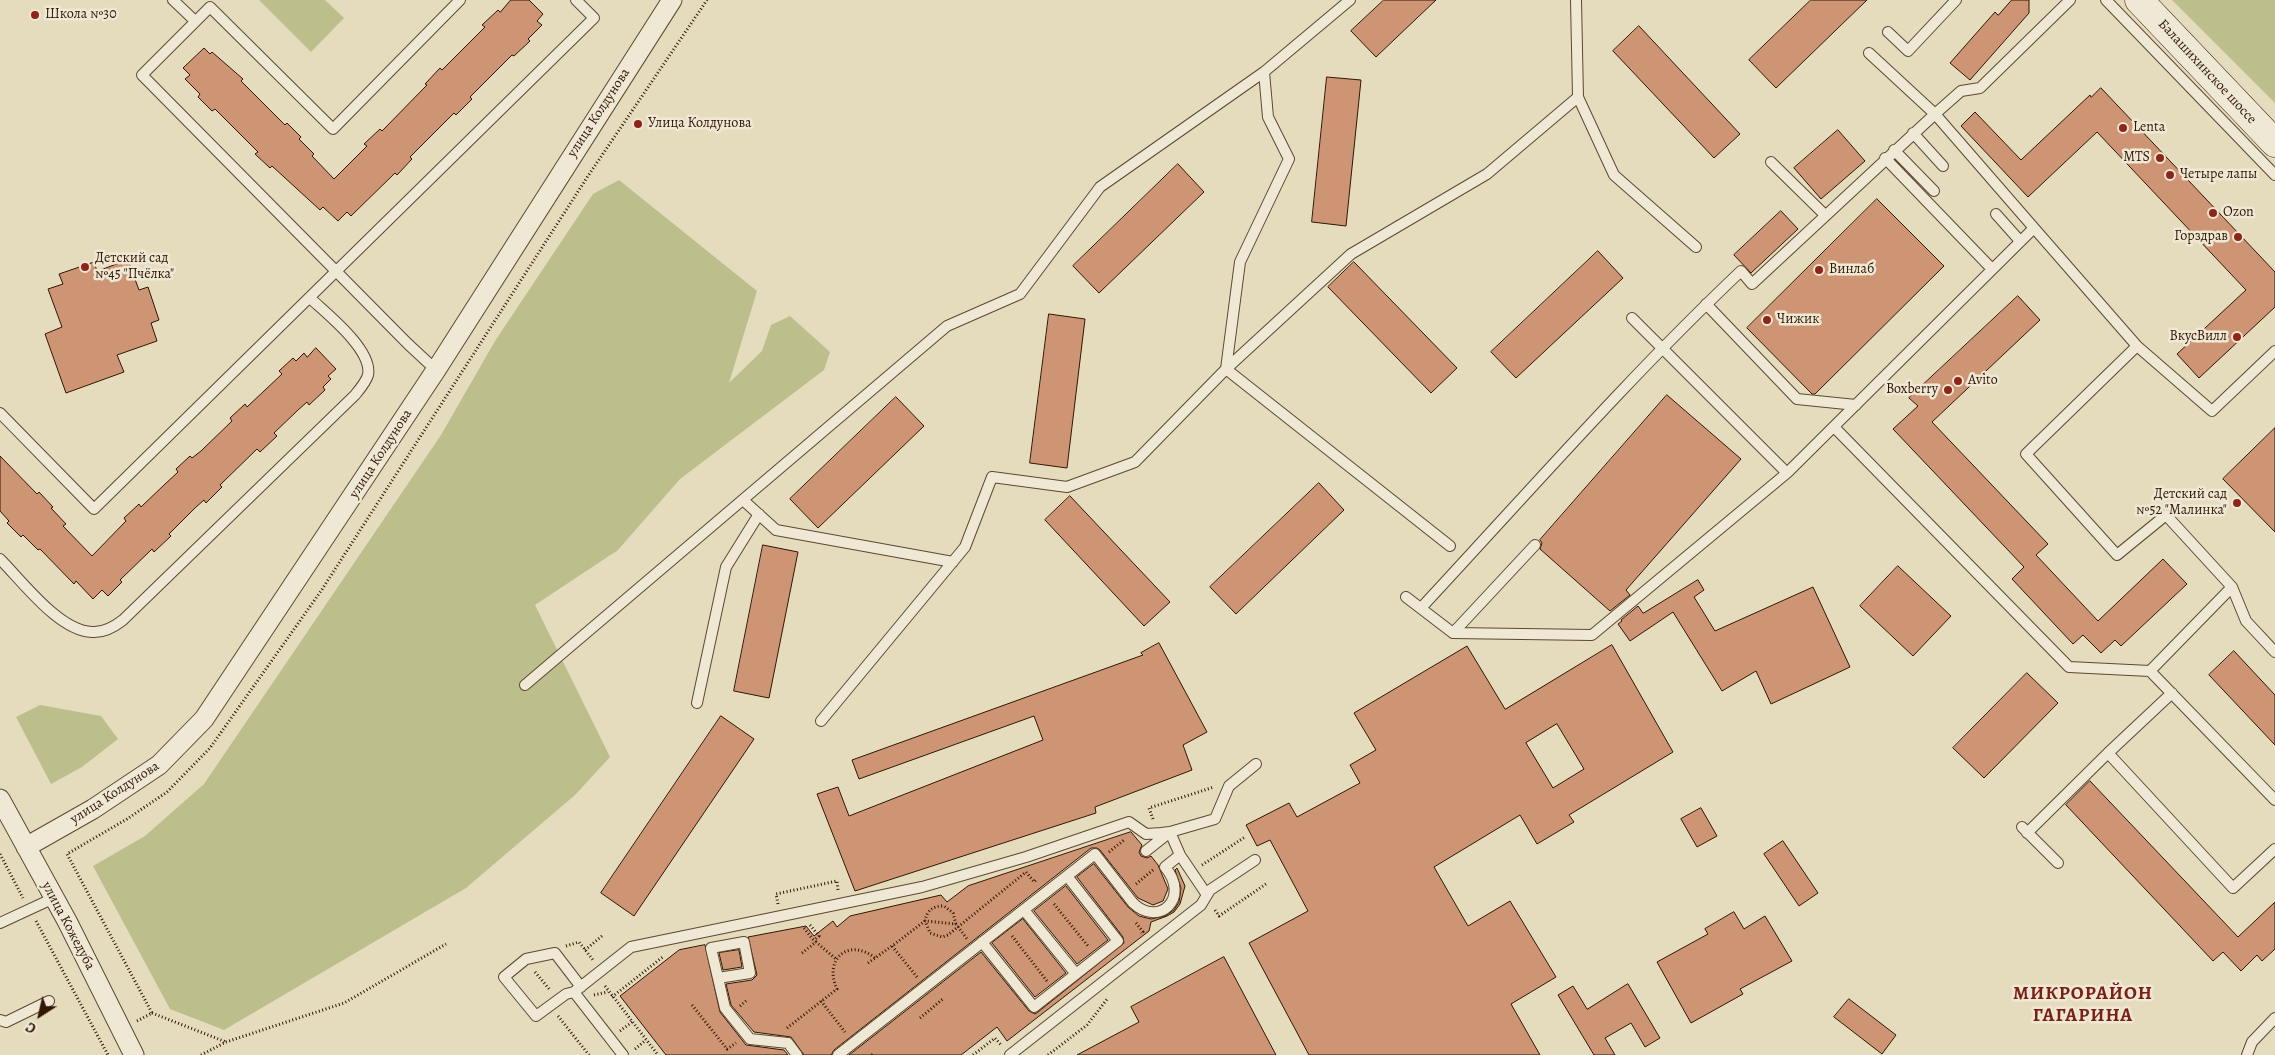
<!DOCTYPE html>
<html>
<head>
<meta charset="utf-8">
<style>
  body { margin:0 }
  #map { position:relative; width:2275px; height:1055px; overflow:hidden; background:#e5dcbe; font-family:Alegreya,serif }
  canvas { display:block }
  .north { position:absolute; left:15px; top:990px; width:50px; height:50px; -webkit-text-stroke:4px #eee8d5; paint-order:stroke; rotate:215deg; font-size:14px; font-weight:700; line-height:20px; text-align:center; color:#311601 }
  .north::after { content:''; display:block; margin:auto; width:18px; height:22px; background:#311601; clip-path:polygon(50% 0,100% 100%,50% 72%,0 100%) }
</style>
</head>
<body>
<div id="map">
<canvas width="2275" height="1055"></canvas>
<div class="north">С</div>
</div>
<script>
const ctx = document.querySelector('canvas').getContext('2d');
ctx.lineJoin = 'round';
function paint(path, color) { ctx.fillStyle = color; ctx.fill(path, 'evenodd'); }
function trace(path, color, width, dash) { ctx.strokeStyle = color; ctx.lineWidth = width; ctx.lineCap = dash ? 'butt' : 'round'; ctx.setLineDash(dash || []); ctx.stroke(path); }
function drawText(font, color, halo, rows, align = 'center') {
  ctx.font = font + ' Alegreya,serif'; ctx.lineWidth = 5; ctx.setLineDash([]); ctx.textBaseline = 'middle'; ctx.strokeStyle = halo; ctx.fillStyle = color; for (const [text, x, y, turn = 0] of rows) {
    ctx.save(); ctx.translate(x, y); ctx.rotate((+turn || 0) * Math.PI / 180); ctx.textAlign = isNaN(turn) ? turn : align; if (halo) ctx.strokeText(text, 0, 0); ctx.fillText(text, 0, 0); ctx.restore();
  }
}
paint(new Path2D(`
  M259 0H325L344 18 311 52Z
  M2172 0H2275V103Z
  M619 180 757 291 729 383 762 351 771 325 790 316 830 352 824 370 680 479 618 550 535 605 610 757 575 795 466 888 224 1030 170 1009 93 866 145 836 204 784 441 435 495 341 593 194Z
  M40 705 101 716 118 739 82 767 51 784 16 717Z`), '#bcbe8c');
const building = new Path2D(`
  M511 0H529L543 14 537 21 542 25 528 39 530 41 514 56 512 55 470 97 472 99 456 115 454 113 410 157 412 159 397 175 395 173 351 216 347 212 338 221 323 207 320 210 272 166 270 168 255 154 258 152 215 109 212 111 198 97 200 94 185 79 190 75 183 68 204 48 210 54 212 52 243 79 241 81 285 125 287 123 301 137 299 139 314 154 312 156 334 179 367 146 364 144 380 129 382 131 427 85 425 84 440 68 442 70 485 27 482 25 498 10 500 12Z
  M1384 0H1436L1376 57 1351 31Z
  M1811 0H1867L1776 88 1749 60Z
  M2012 0H2029V13L1970 80 1950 63 1995 12 1998 15Z
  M1639 26 1740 134 1714 158 1613 51Z
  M1327 77 1361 80 1346 226 1312 222Z
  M2101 88 2275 272V307L2199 378 2177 354 2246 290 2097 132 2028 197 1961 126 1975 112 2021 160 2090 95 2091 97Z
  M1838 130 1865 161 1821 199 1794 168Z
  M1178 164 1204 192 1099 293 1073 266Z
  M1877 199 1944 266 1815 394H1812L1747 328Z
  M1781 211 1798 229 1751 273 1734 255Z
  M1598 251 1623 278 1516 378 1491 352Z
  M128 260 139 290 148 287 159 320 151 323 157 341 117 355 124 372 66 393 45 334 62 327 48 289 63 284 59 274 94 262 97 271Z
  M1354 262 1457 368 1431 393 1328 287Z
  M2018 296 2040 320 1932 422 2048 544 2036 555 2098 621 2163 559 2187 584 2121 646 2115 640 2101 653 2083 635 2073 644 2012 579 2024 567 1893 429 1918 406 1909 398Z
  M1049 314 1085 319 1067 468 1030 463Z
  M316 348 336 369 328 376 331 379 323 387 325 390 309 405 307 402 298 410 274 433 277 436 260 452 257 449 220 485 222 487 206 503 204 500 195 508 169 534 171 536 154 552 152 549 120 580 122 582 108 596 102 590 93 599 76 581 74 584 40 549 38 550 23 535 21 537 7 523 9 521 0 511V456L37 494 39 492 53 507 51 508 66 524 63 526 92 556 126 521 124 518 139 504 141 507 164 485 178 472 176 469 190 456 192 458 201 451 232 421 230 418 245 404 247 407 282 374 279 371 293 358 296 361 304 353 307 357Z
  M1667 395 1741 459 1626 590 1630 595 1610 611 1540 549 1542 543 1540 540Z
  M896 397 924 426 818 528 790 499Z
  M2275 428V532L2223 479Z
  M1319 483 1344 510 1236 614 1210 587Z
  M1070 496 1170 602 1144 626 1045 520Z
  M763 545 798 552 769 698 734 691Z
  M1898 566 1951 616 1913 656 1860 606Z
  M1698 580 1704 590 1694 597 1715 631 1813 587 1850 667 1771 704 1756 671 1722 691 1673 612 1630 641 1618 624 1622 621 1621 620 1638 606 1643 613Z
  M1159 643 1207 732 1183 745 1192 770 1095 807 1096 813 855 891 817 794 838 787 849 816 1043 740 1034 716 859 779 852 760 1143 655 1141 653Z
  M1612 645 1673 752 1569 815 1574 822 1537 844 1520 815 1434 867 1468 926 1510 901 1556 977 1511 1004 1540 1055H1309L1249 943 1308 911 1270 840 1257 846 1246 825 1289 803 1297 817 1360 783 1350 765 1376 750 1354 713 1467 646 1505 709ZM1557 724 1584 769 1553 788 1526 743Z
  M2234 651 2275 695V745L2209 675Z
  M2027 673 2058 703 1984 778 1953 748Z
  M721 716 754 739 634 916 601 893Z
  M2090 781 2238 937 2275 902V949L2262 961 2257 955 2241 971 2223 952 2213 961 2066 805Z
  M1701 808 1717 836 1697 847 1681 819Z
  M1131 832 1142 845 1139 852 1141 856 1147 858 1151 856 1158 865 1168 889 1163 901 1153 905 1138 898 1100 850 1097 848H1091L834 1050 831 1055H804L791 1037 754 1032 731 1005 726 984 752 980 757 975 748 937 806 926 814 936 833 921 837 927 850 916 941 895 947 902 968 886Z
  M1783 841 1818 893 1799 906 1764 854Z
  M1094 864 1128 907 1139 916 1151 919 1165 916 1174 910 1179 902 1181 888 1175 870 1177 868 1185 886 1180 904 1174 912 1167 916 1151 922 1149 931 1007 1041 997 1027 961 1055H849L981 952 1029 1011 1035 1014 1038 1012 1124 943 1123 937 1077 877Z
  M1066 886 1108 940 1077 964 1034 911Z
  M1734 912 1744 929 1765 916 1792 961 1740 989 1743 994 1691 1023 1657 962 1708 934 1705 929Z
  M1023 919 1066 973 1035 997 992 943Z
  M705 945 720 1012 746 1045 784 1050 788 1055H666L620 996 679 950Z
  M739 950 742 967 723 970 719 953Z
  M1224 957 1276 1055H1077L1139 1022 1131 1007Z
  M1628 984 1660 1038 1645 1047 1631 1023 1605 1038 1615 1055H1594L1558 995 1573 986 1587 1009Z
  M1849 999 1896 1035 1882 1054 1834 1017Z`);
paint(building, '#cd9574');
trace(building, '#311601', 1);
const service = new Path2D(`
  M173 0 195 21
  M1576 0 1578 97
  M2106 0 2275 175
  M1888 32 1908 51 1956 0
  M1869 53 1935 114 1961 91 1980 88 2070 0
  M1913 133 1943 166
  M1894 150 1934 191
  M1885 158 1992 269
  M1771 162 1825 215
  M1996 214 2020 241
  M1706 304 1797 399 1856 405
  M1632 318 1787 473 2034 228 2137 346 2026 454 2117 555 2166 515 2232 587 2246 621 2275 652
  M2137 346 2212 411 2275 351
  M436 370 408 344 142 75 210 7 333 129 460 0
  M0 413 94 509 594 18 576 0
  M1834 427 2069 667 2150 671
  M743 500 776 530 953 562
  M1450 546 1226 369 1351 254 1487 174 1578 97 1614 175 1696 247
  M0 559C22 581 59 631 92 632 104 633 114 627 123 620L355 395C360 389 366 382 368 375 373 350 327 314 310 298
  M2232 587 2150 671 2275 800
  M1406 597 1453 633 1592 635 1787 473
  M1421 608C1526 495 1629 377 1741 271L1752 284 1935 114 2034 228
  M1453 633 1535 545
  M525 685 947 326 1020 294 1100 187 1264 72 1350 0
  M2172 693 2108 753 2233 888 2275 849
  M697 703 726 567 759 514
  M821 721 965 547 992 477 1067 487 1135 462 1226 369 1240 262 1289 159 1268 117 1264 72
  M2022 827 2058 863
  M2027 833 2108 753
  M1146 851 1170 832 1180 855 1207 895
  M1024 910 1076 974
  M0 923 54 898
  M982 942 1034 1007 1118 941 1067 876
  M718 978 750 973 744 942 711 948 725 1008 750 1039 788 1043 797 1055
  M574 992 566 994 536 1016 504 977 526 959 555 953 581 987
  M0 1020 6 1022 49 1001
  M623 1055 574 992 631 947 922 887 1026 857 1129 822 1146 834 1161 833 1170 832 1215 819 1229 786 1256 764
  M838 1055 1095 854 1133 903C1159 928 1191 898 1165 867L1180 855
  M1010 1055 1201 905 1210 890 1255 860
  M2247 1055 2252 1042 2275 1018`);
const minor = new Path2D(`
  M0 799 67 921 134 1055
  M26 847 93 809 159 765 204 719 436 370 672 0`);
const secondary = new Path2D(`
  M2139 0 2275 143`);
trace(service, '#5e4830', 12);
trace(minor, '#5e4830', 21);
trace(secondary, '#311601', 29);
trace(new Path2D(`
  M1153 819 1149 808 1214 787
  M1109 852 1124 840
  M0 854 23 898
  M1202 865 1245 837
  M1136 884 1153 870
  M778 904 776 894 837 881 838 890
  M1054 904 1088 946
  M1215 910 1219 916 1266 884
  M36 921 108 1055
  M1136 923 1143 932 1141 934
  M956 924 953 913 944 906C933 906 927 910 925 921L930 933 942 937 948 935 1026 872 1034 882 1036 880
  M810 925 819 936 814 940
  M804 928 815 942
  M1012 936 1047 981
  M566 946 579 942 593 960
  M585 950 602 936
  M802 953 816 942 836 959
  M868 963 892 946
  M535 972 550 990
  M917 977 892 946 925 921 956 924 967 939
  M605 986 658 1055
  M594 995 608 992
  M612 997 664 956
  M821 1001 845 1032
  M692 1005 727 1049 736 1043
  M740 1006 747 1000
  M152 1013 226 1042
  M558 1016 589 1055
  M920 1018 944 998
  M137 1021 152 1013 67 854 127 819 167 792 210 748 321 591 588 176 707 0
  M787 1028 837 989C823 959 849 937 875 958
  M620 1031 632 1022
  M635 1049 646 1040
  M201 1055 226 1042 344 1003 446 944
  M872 1055 873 1054
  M973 1055 995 1038 1001 1045
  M1048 1055 1087 1025 1108 998`), '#311601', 3, [1, 2.5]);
trace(service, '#eee8d5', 10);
trace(minor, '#eee8d5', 19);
trace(secondary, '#eee8d5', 28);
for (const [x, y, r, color] of [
  [35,15,5,"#8f2418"],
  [638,124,5,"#8f2418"],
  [2123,128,5,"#8f2418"],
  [2160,158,5,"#8f2418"],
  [2170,175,5,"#8f2418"],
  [2213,213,5,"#8f2418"],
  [2238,237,5,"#8f2418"],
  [85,267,5,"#8f2418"],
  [1819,270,5,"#8f2418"],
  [1767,320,5,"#8f2418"],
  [2237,337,5,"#8f2418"],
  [1958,381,5,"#8f2418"],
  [1948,390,5,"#8f2418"],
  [2237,503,5,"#8f2418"]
]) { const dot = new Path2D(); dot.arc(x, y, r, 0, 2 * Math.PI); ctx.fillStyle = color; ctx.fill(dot); trace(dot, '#eee8d5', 2); }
drawText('14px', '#311601', '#eee8d5', [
  ["Школа №30",45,15],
  ["Улица Колдунова",648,124],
  ["Lenta",2133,128],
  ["MTS",2150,158,"right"],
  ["Четыре лапы",2180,175],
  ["Ozon",2223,213],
  ["Горздрав",2228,237,"right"],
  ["Детский сад",95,259],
  ["№45 \"Пчёлка\"",95,275],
  ["Винлаб",1829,270],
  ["Чижик",1777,320],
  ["ВкусВилл",2227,337,"right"],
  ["Avito",1968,381],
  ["Boxberry",1938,390,"right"],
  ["Детский сад",2227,495,"right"],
  ["№52 \"Малинка\"",2227,511,"right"]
], 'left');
drawText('14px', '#311601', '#eee8d5', [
  ["Балашихинское шоссе",2207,72,47],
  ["улица Колдунова",599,113,-57],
  ["улица Колдунова",381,454,-57],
  ["улица Колдунова",115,793,-33],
  ["улица Кожедуба",68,926,62]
]);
ctx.letterSpacing = '1px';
drawText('bold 19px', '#7a1f14', '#eee8d5', [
  ["МИКРОРАЙОН",2083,994],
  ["ГАГАРИНА",2083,1016]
]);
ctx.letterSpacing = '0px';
</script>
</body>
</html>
